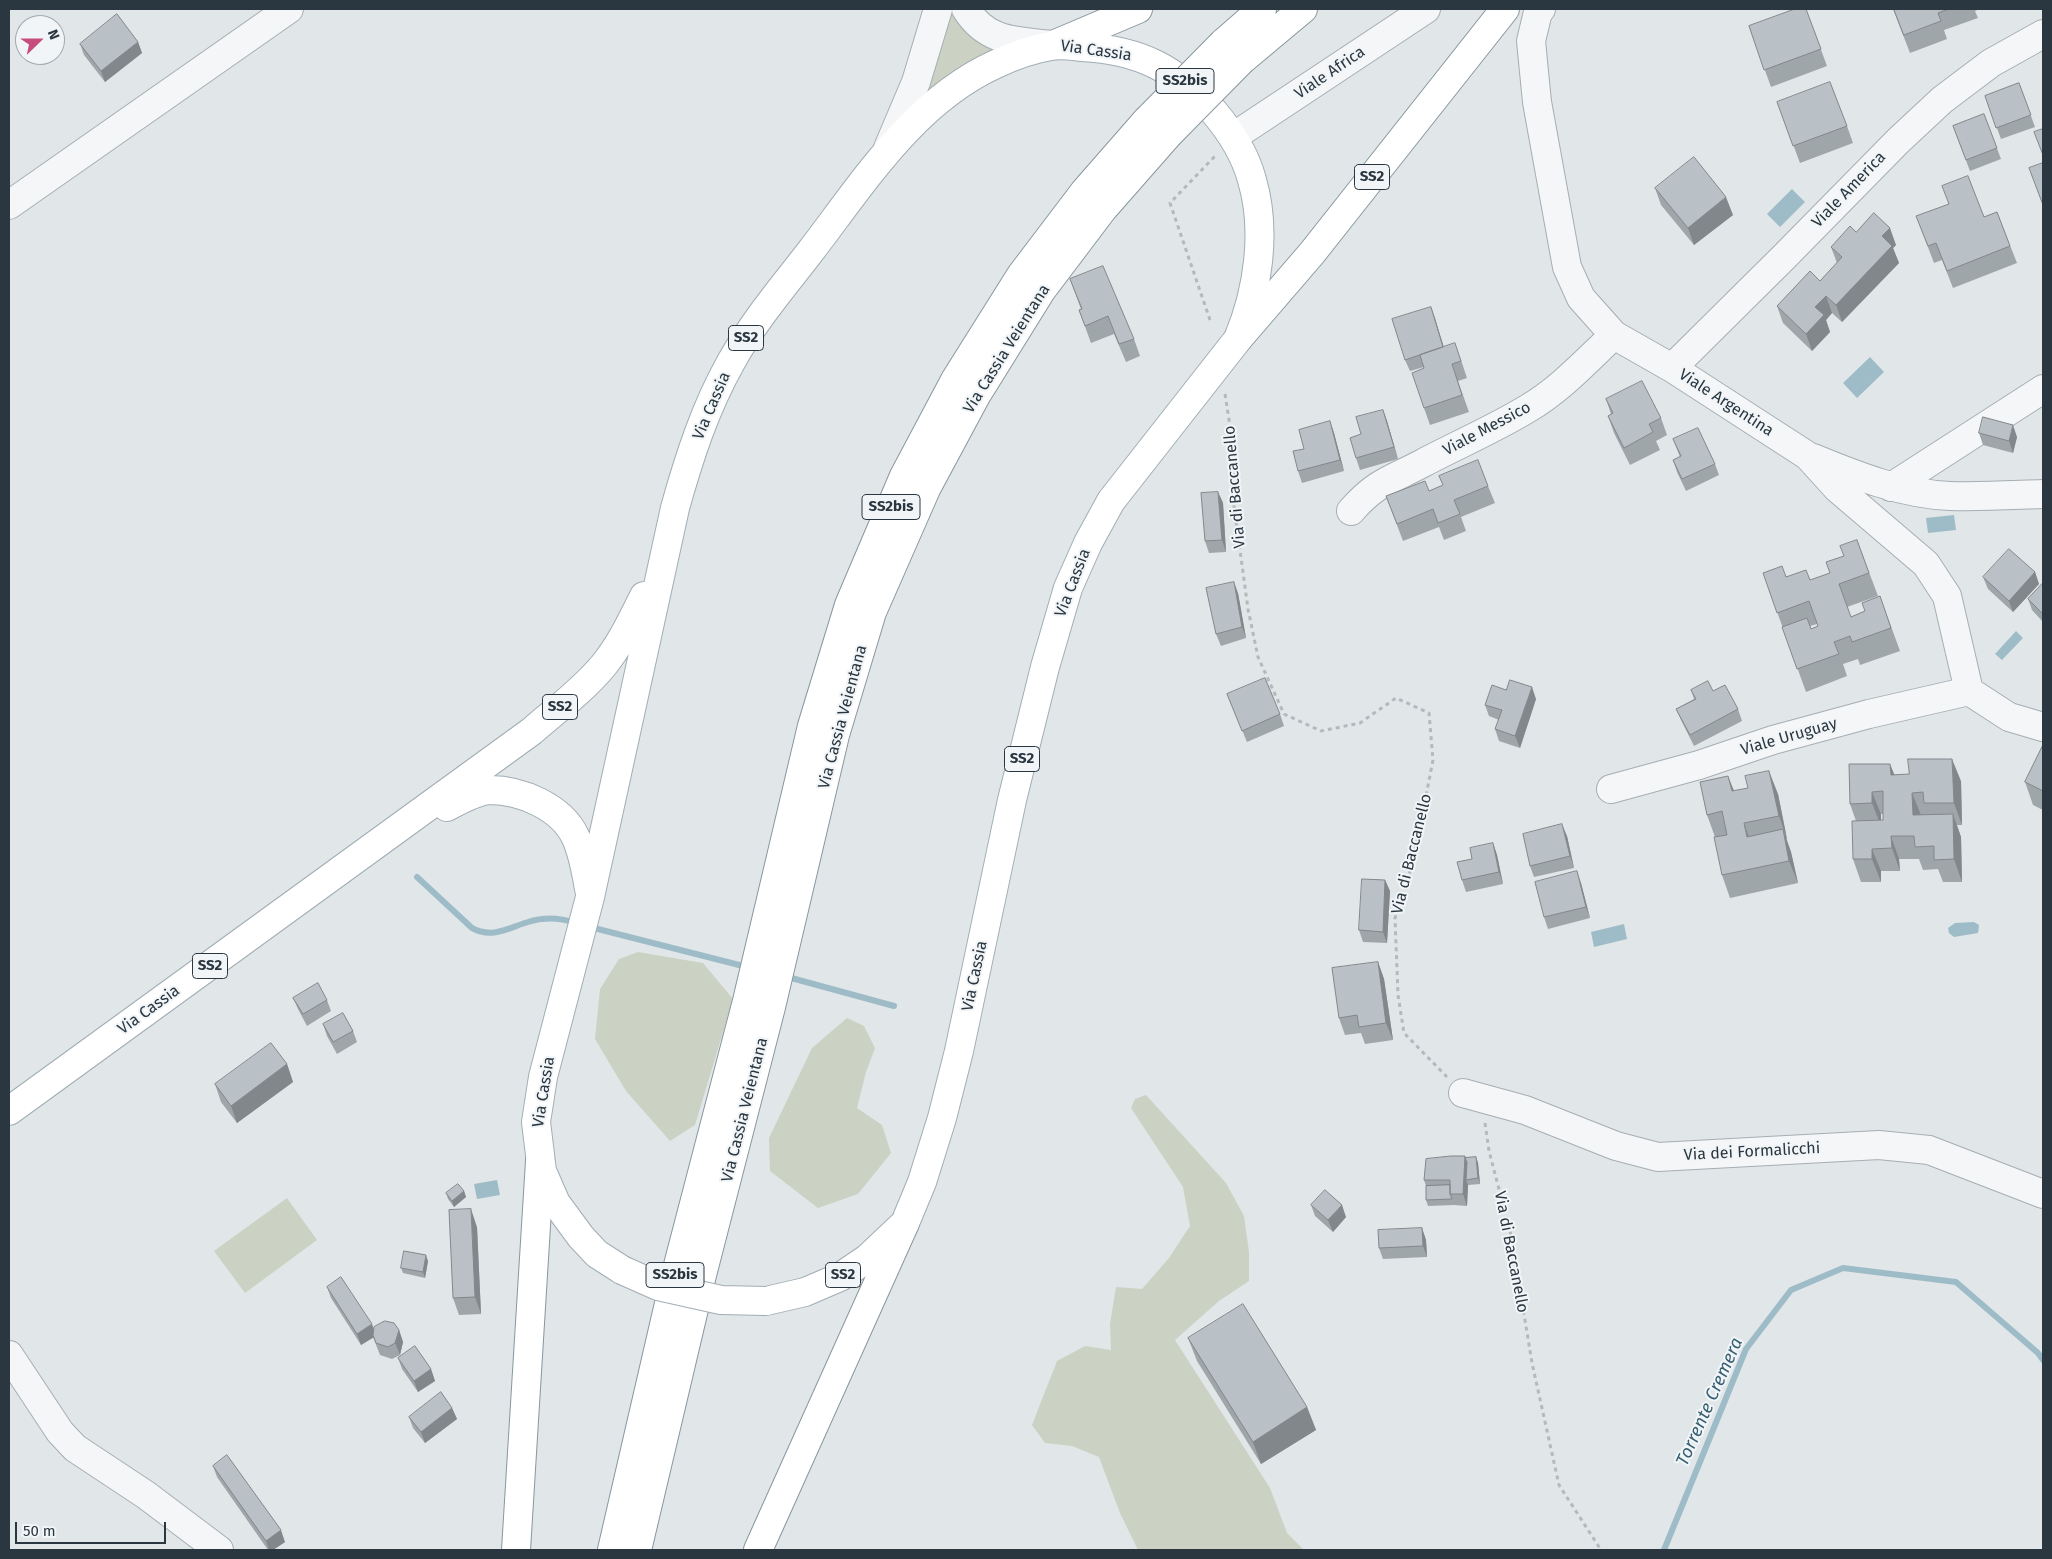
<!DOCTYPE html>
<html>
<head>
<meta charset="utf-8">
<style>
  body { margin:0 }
  #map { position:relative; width:2052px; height:1559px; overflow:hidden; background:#e1e6e9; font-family:"Fira Sans",sans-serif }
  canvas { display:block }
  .frame { position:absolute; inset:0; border:10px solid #2a3740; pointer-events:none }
  .north { position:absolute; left:15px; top:15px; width:50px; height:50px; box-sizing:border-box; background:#f1f5f7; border:1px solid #a1a9ae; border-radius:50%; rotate:68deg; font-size:14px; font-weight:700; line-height:20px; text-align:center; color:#2a3740 }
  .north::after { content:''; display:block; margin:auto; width:18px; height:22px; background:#c74d7e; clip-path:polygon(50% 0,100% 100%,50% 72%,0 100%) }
  .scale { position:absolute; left:15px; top:1522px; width:151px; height:22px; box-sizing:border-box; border:2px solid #2a3740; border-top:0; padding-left:6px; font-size:15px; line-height:18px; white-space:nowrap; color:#2a3740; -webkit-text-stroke:4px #f1f5f7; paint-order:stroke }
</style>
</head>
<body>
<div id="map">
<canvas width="2052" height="1559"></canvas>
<div class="frame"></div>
<div class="north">N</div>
<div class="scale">50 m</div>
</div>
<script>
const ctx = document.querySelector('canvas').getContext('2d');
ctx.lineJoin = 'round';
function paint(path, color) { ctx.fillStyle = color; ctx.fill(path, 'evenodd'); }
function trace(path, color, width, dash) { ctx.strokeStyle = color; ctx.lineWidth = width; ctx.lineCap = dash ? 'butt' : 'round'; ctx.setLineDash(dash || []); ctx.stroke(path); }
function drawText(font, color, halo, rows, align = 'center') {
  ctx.font = font + ' "Fira Sans",sans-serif'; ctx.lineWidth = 4; ctx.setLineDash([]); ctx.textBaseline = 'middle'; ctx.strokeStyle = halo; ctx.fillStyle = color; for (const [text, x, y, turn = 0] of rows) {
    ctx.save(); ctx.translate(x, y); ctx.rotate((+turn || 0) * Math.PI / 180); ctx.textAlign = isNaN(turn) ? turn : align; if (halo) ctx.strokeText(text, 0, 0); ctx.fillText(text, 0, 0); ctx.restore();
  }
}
paint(new Path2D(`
  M950 9H955C962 35 978 40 1000 50L955 70 927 96 910 115Z
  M638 952 703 963 733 999 695 1125 670 1141 626 1091 595 1039 600 989 619 959Z
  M847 1018 864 1026 875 1048 866 1072 857 1108 882 1125 891 1153 858 1194 818 1208 770 1171 769 1138 812 1048Z
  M1146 1095 1226 1183 1244 1216 1249 1252V1281L1219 1301 1175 1340 1270 1488 1287 1533 1304 1550H1138L1120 1513 1099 1457 1072 1446 1045 1443 1032 1425 1057 1361 1085 1346 1111 1350 1110 1324 1116 1287 1142 1289 1169 1258 1190 1226 1183 1187 1131 1108 1135 1099Z
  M287 1198 317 1240 245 1293 214 1251Z`), '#cbd2c3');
paint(new Path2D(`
  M1792 189 1805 202 1780 227 1767 214Z
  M1870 357 1884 372 1857 398 1843 383Z
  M1954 515 1956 530 1928 533 1926 518Z
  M2016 631 2023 638 2002 660 1995 654Z
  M1974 922 1979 925 1978 933 1954 937 1949 933 1948 928 1955 923Z
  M1624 924 1627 939 1594 947 1591 932Z
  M497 1180 500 1195 477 1199 474 1184Z`), '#9ebcc7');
trace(new Path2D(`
  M417 877 472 928C492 939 508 928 528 922 543 917 561 918 576 923
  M590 927 747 967
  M784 976 894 1006
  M1664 1550 1746 1349 1791 1290 1843 1268 1956 1282 2038 1353 2043 1360`), '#9ebcc7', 6);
const minor = new Path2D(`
  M966 9C987 43 1017 41 1053 45
  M1541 9 1538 12 1531 41 1537 102 1567 267 1581 298 1614 335 1672 368 1808 456 1837 488 1926 564 1947 596 1969 691 2009 717 2043 727
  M1233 137 1426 9
  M888 148 916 82 938 9
  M9 205 289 9
  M1672 368 1784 257 1898 141 1942 100 1991 63 2043 34
  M1813 458C1857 476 1902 494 1950 496 1981 497 2013 495 2043 494
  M1891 487 2043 389
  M1351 511C1376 482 1391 480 1423 463 1457 445 1494 429 1527 409 1561 389 1586 361 1614 335
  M1611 789 1699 765 1773 740 1869 714 1969 691
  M1463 1093 1525 1110 1616 1146 1658 1157 1879 1145 1929 1150 2043 1194
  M9 1355 60 1432 75 1448 146 1495 219 1550`);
const major = new Path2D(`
  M447 807C460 800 475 791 490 790 521 790 561 807 575 836 583 852 586 872 589 889
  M9 1111 532 731C556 710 583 690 603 666 621 644 632 620 644 596
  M622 1270 597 1254 581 1237 556 1203 542 1171 536 1122 543 1077 590 897 675 508C689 458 705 408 731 362 753 322 783 287 810 252 863 183 914 101 996 64 1013 56 1033 49 1051 46 1061 44 1072 46 1082 47 1140 50 1177 69 1214 112 1231 132 1245 154 1252 180 1267 231 1258 291 1238 339L1111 501 1088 543 1068 588 1045 667 1012 800 959 1051 942 1118 922 1182 905 1223 868 1258 840 1277 805 1292 766 1301`);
const highway = new Path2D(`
  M1223 43 1262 9
  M1053 45 1138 9
  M1242 60 1303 9
  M1238 339 1312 253 1505 9
  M516 1550 540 1161
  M612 1550 677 1269 747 1001 812 726 849 605 904 476 955 380 1021 275 1084 192 1147 120
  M637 1550 702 1275 771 1007 835 735 872 612 926 489 977 394 1041 291 1103 209 1168 135
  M758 1550 905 1223`);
trace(minor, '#a6aeb3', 30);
trace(major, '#a1adb4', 30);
trace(highway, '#89979f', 30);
trace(new Path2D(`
  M1210 320 1170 203 1217 154
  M1225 394 1233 446 1234 506 1248 609 1258 657 1284 714 1321 731 1360 723 1396 698 1429 713 1433 760 1413 862 1395 918 1398 995 1404 1033 1447 1077
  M1485 1123 1489 1151 1511 1235 1532 1363 1559 1485 1601 1550`), '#b3b9bc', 3, [4, 4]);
trace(minor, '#f4f6f7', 28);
trace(major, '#fff', 28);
trace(highway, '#fff', 28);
const majorBridge = new Path2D(`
  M622 1270 658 1286 721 1300 766 1301`);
const highwayBridge = new Path2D(`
  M1147 120 1223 43
  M1168 135 1242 60`);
trace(majorBridge, '#a1adb4', 30, []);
trace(highwayBridge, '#89979f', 30, []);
trace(majorBridge, '#fff', 28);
trace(highwayBridge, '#fff', 28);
paint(new Path2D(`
  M1806 9 1827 66 1771 87 1749 26Z
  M1893 9H1980L1975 11 1978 18 1944 30 1947 39 1910 53Z
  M138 42 142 53 105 82 84 55 80 44Z
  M2019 83 2035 127 2001 139 1985 96Z
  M1777 102 1847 126 1853 143 1800 163Z
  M1984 114 2001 159 1970 171 1953 126Z
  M1655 188 1733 215 1694 245 1661 205Z
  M1997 212 2017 263 1953 288 1942 260 1934 263 1916 216 1984 217Z
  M1856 232 1896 245 1893 248 1899 263 1842 322 1832 313 1826 320 1830 332 1812 351 1783 323 1777 306 1820 281 1837 263 1831 247Z
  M1070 279 1134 339 1140 356 1126 362 1114 334 1091 343 1079 310 1081 309Z
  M1431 307 1444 347 1461 360 1467 378 1458 381 1469 412 1430 425 1424 408V367L1410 371 1405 360Z
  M1606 399 1661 418 1667 435 1656 441 1660 450 1630 465 1614 433 1608 416 1611 414Z
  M1383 410 1387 421 1398 459 1360 470 1356 458 1361 434Z
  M1330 421 1334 433 1344 471 1302 483 1298 471 1304 449Z
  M1979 433 2017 437 2013 453 1983 445Z
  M1673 439 1715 464 1719 475 1686 491 1677 472 1673 460 1680 457Z
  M1488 486 1495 503 1461 517 1466 531 1444 540 1439 527 1403 541 1386 496 1429 491Z
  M1218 492 1223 503 1226 552 1209 553 1205 541Z
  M1857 540 1878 596 1847 607 1851 617 1865 611 1880 596 1900 651 1860 665 1858 659 1843 664 1847 676 1806 692 1763 573 1810 580 1830 573ZM1817 624 1818 626 1811 629 1810 626Z
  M2035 572 2039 584 2013 612 1988 589 1983 577Z
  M2043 583V622L2032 610 2028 599Z
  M1238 593 1246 638 1221 646 1216 634Z
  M1691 690 1713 691 1738 709 1742 721 1694 746 1681 720 1676 709 1694 699Z
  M1227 694 1280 714 1284 726 1247 742Z
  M1536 699 1520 748 1499 741 1495 729 1499 720 1489 716 1485 705Z
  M2043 745V810L2033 805 2025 782Z
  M1890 764 1894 775 1961 781 1962 825H1957L1961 837 1962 882H1943L1938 869 1923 870 1919 859H1899L1900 871H1881V882H1861L1853 859 1856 821 1850 804ZM1881 814H1883V820H1881Z
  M1734 791 1778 794 1787 839H1786L1791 852 1798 883 1730 898 1722 875 1715 837 1707 815Z
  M1567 836 1574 868 1534 877 1530 866Z
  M1493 843 1497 855 1503 884 1466 892 1462 880 1472 859Z
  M1385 880 1390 891 1387 943 1363 942 1359 930Z
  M1581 883 1590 918 1548 929 1544 917Z
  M1378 962 1384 979 1393 1040 1365 1044 1361 1033 1345 1035 1339 1018Z
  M293 998 327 1000 331 1011 307 1026 298 1009Z
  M323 1024 353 1031 357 1042 337 1054 327 1036Z
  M287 1064 293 1082 237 1123 221 1102 215 1084Z
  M1465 1156V1158L1476 1157 1478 1163 1480 1184 1468 1185 1467 1206 1454 1205 1428 1206 1426 1200V1186L1424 1180Z
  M464 1191 466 1197 454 1207 448 1199 446 1193Z
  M1311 1205 1346 1217 1333 1232 1315 1216Z
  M477 1227 481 1314 459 1315 453 1298Z
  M1422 1228 1426 1240 1427 1257 1383 1259 1379 1248Z
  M428 1261 425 1278 403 1273 401 1268Z
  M327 1287 374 1330H399L403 1342 400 1355 392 1359 380 1355 373 1337 361 1345 331 1298Z
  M1188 1338 1307 1407 1316 1430 1261 1464 1197 1361Z
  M398 1358 431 1369 435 1381 418 1392 402 1369Z
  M452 1408 457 1419 425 1443 413 1428 409 1417Z
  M213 1466 285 1542 273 1550H268L217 1477Z`), '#9fa6aa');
paint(new Path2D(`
  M138 42 142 53 105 82 101 71Z
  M1726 197 1733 215 1694 245 1688 228Z
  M1890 228 1896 245 1893 248 1899 263 1842 322 1836 305 1882 236Z
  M1826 296 1832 313 1826 320 1830 332 1812 351 1806 334 1815 307Z
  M1431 307 1435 318 1447 359 1443 348Z
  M1383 410 1387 421 1398 459 1394 447Z
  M1330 421 1334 433 1344 471 1340 460Z
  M2013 425 2017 437 2013 453 2009 441Z
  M1218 492 1223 503 1226 552 1222 540Z
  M2035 572 2039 584 2013 612 2009 601Z
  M1234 582 1238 593 1246 638 1242 627Z
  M1532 687 1536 699 1520 748 1515 736Z
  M1952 759 1961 781 1962 825 1954 803Z
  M1890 764 1899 786 1891 775Z
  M1769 771 1778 794 1787 839 1779 816Z
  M1728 776 1737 798 1732 791Z
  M1872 792 1881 814V826L1872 803Z
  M1912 793 1921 815H1913Z
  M1953 814 1961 837 1962 882 1954 859Z
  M1744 823 1752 846 1747 837Z
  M1562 824 1567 836 1574 868 1570 856Z
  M1783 829 1791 852 1798 883 1789 861Z
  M1891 836 1899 859 1900 871 1892 848Z
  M1493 843 1497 855 1503 884 1499 872Z
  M1872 849 1881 871V882L1872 859Z
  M1577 871 1581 883 1590 918 1586 907Z
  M1385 880 1390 891 1387 943 1383 932Z
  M1378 962 1384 979 1393 1040 1386 1023Z
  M287 1064 293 1082 237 1123 231 1106Z
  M1465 1156 1469 1168 1466 1180 1468 1185 1467 1206 1463 1194Z
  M1476 1157 1478 1163 1480 1184 1478 1178Z
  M464 1191 466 1197 454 1207 452 1201Z
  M1342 1205 1346 1217 1333 1232 1328 1220Z
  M471 1209 477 1227 481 1314 475 1297Z
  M1422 1228 1426 1240 1427 1257 1423 1246Z
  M426 1255 428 1261 425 1278 423 1272Z
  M372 1324 376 1336 361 1345 357 1334Z
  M399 1330 403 1342 400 1355 395 1343Z
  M431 1369 435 1381 418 1392 414 1381Z
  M1307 1407 1316 1430 1261 1464 1253 1442Z
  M452 1408 457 1419 425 1443 421 1432Z
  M281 1530 285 1542 273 1550H269L266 1541Z`), '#82878b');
const building = new Path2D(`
  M1795 9H1806L1821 49 1764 70 1749 26Z
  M1894 9H1949L1938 13 1941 21 1904 35Z
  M117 14 138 42 101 71 80 44Z
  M1830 82 1847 126 1793 146 1777 102Z
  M2019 83 2031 115 1996 128 1985 96Z
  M1984 114 1997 148 1966 160 1953 126Z
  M2043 129V155L2034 132Z
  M1694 157 1726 197 1688 228 1655 188Z
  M2043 163V205L2029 168Z
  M1968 176 1984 217 1997 212 2010 246 1947 271 1936 243 1928 246 1916 216 1949 204 1942 186Z
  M1874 213 1890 228 1882 236 1892 246 1836 305 1826 296 1815 307 1824 315 1806 334 1777 306 1810 271 1820 281 1842 257 1831 247 1850 226 1856 232Z
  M1103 266 1134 339 1119 344 1108 316 1085 326 1079 310 1082 309 1070 279Z
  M1431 307 1443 347 1405 360 1392 319Z
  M1455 343 1461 361 1452 364 1462 395 1424 408 1412 373 1424 368 1420 355Z
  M1642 381 1661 418 1649 424 1653 432 1624 448 1608 416 1613 413 1606 399Z
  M1383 410 1394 447 1356 458 1350 438 1361 434 1356 417Z
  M1983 417 2013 425 2009 441 1979 433Z
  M1330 421 1340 460 1298 471 1293 451 1304 449 1299 430Z
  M1698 428 1715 464 1682 479 1673 460 1681 456 1673 439Z
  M1478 460 1488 486 1454 500 1460 514 1438 523 1433 509 1397 524 1386 496 1425 481 1429 491 1443 485 1439 476Z
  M1218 492 1222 540 1205 541 1201 493Z
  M1857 540 1869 573 1839 584 1851 617 1865 611 1862 603 1880 596 1891 628 1852 642 1850 636 1834 642 1839 654 1797 669 1782 627 1807 618 1811 629 1818 626 1809 601 1777 613 1763 573 1782 566 1786 577 1806 570 1810 580 1830 573 1826 562 1844 556 1840 546Z
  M2009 549 2035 572 2009 601 1983 577Z
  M1234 582 1242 627 1216 634 1206 588Z
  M2043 583V614L2028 599Z
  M1265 678 1280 714 1242 731 1227 694Z
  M1510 680 1532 687 1515 736 1495 729 1502 710 1485 705 1492 685 1506 690Z
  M1708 681 1713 691 1725 685 1738 709 1690 735 1676 709 1696 699 1691 690Z
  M2043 745V791L2025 782Z
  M1908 759H1952L1954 803H1924L1923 792 1912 793 1913 815 1953 814 1954 859 1934 860V846L1915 847 1914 836H1891L1892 848 1872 849V859H1853L1852 821 1883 820V791L1872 792V803L1850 804 1849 764H1890L1891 775 1909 774Z
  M1769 771 1779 816 1744 823 1747 837 1783 829 1789 861 1722 875 1714 837 1727 835 1722 811 1707 815 1700 782 1728 776 1732 791 1748 788 1745 776Z
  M1562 824 1570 856 1530 866 1523 834Z
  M1493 843 1499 872 1462 880 1457 862 1472 859 1470 848Z
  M1577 871 1586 907 1544 917 1535 882Z
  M1362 879 1385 880 1383 932 1359 930Z
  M1378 962 1386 1023 1359 1027 1357 1015 1339 1018 1332 968Z
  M318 983 327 1000 303 1014 293 998Z
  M343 1013 353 1031 333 1042 323 1024Z
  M271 1043 287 1064 231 1106 215 1084Z
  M1451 1156H1465L1463 1194H1450V1180H1424L1426 1159Z
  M1476 1157 1478 1178 1466 1180 1467 1162 1465 1158Z
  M458 1184 464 1191 452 1201 446 1193Z
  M1450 1185V1194L1452 1199 1426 1200V1186Z
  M1325 1190 1342 1205 1328 1220 1311 1205Z
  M471 1209 475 1297 453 1298 449 1210Z
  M1422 1228 1423 1246 1379 1248 1378 1230Z
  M404 1251 426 1255 423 1272 401 1268Z
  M341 1277 372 1324 357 1334 327 1287Z
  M1243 1304 1307 1407 1253 1442 1188 1338Z
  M385 1321 394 1323 399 1330 395 1343 388 1347 376 1343 373 1335 374 1327Z
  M415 1346 431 1369 414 1381 398 1358Z
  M441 1392 452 1408 421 1432 409 1417Z
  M227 1455 281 1530 266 1541 213 1466Z`);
paint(building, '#b9c1c6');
trace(building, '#82878b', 1);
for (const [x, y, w] of [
  [1185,81,58],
  [1372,177,35],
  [746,338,35],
  [891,507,58],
  [560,707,35],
  [1022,759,35],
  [210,966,35],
  [675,1275,58],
  [843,1275,35]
]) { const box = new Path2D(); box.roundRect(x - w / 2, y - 12.5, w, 25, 4); ctx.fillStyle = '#f1f5f7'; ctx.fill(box); trace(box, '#2a3740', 1); }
drawText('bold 15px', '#2a3740', null, [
  ["SS2bis",1185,81],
  ["SS2",1372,177],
  ["SS2",746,338],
  ["SS2bis",891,507],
  ["SS2",560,707],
  ["SS2",1022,759],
  ["SS2",210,966],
  ["SS2bis",675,1275],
  ["SS2",843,1275]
]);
drawText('16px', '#2a3740', '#f1f5f7', [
  ["Via Cassia",1096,51,8],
  ["Viale Africa",1330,73,-34],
  ["Viale America",1849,190,-46],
  ["Via Cassia Veientana",1007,349,-58],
  ["Viale Argentina",1726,403,33],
  ["Via Cassia",712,406,-67],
  ["Viale Messico",1487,429,-28],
  ["Via di Baccanello",1235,487,-95],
  ["Via Cassia",1073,583,-69],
  ["Via Cassia Veientana",843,717,-75],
  ["Viale Uruguay",1789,737,-16],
  ["Via di Baccanello",1412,854,-76],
  ["Via Cassia",975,976,-78],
  ["Via Cassia",149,1010,-36],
  ["Via Cassia",544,1092,-81],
  ["Via Cassia Veientana",745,1110,-76],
  ["Via dei Formalicchi",1752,1152,-3],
  ["Via di Baccanello",1511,1252,79]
]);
drawText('italic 18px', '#375f72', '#f1f5f7', [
  ["Torrente Cremera",1710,1402,-66]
]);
</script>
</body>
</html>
